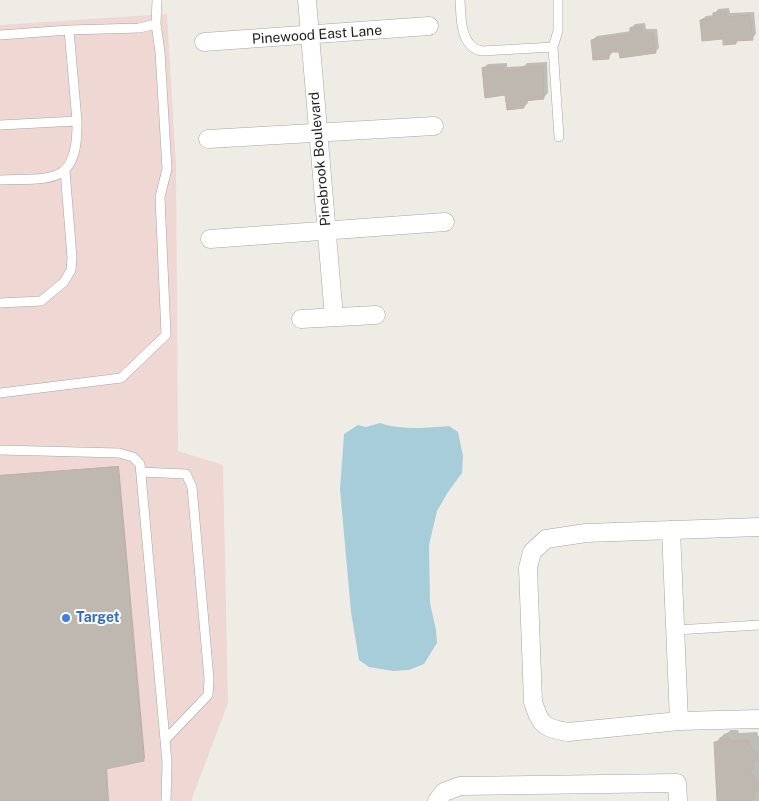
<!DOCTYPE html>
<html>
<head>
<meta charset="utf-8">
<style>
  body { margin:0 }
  canvas { display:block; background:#efece5 }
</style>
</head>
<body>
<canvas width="759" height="801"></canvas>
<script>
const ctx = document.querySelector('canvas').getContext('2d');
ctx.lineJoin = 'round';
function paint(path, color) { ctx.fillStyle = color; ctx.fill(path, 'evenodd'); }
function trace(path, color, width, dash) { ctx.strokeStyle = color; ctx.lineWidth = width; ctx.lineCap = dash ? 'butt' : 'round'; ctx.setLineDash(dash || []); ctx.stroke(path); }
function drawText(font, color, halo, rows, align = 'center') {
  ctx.font = font + ' "Public Sans",sans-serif'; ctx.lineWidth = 4; ctx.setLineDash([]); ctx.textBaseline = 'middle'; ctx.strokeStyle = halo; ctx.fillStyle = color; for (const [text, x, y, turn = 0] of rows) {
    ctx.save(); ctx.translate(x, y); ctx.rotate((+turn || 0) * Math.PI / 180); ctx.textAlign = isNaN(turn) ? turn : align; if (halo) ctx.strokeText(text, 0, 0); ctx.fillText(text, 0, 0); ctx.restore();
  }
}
paint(new Path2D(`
  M167 14 176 165 178 451 223 465 228 703 191 801H0V25Z`), '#efd7d4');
paint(new Path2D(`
  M380 423C398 430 429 428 449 426L458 432 463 456 462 473 448 492 437 511 429 545 430 603 436 630 437 643 424 664 409 670 393 671 369 667 359 660 351 612 340 489 344 434 358 425 366 427Z`), '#a7ccda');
paint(new Path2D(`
  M729 8 730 13 754 12 756 34 752 39 739 40 736 42 724 38 701 20 706 16 714 15 718 9Z
  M645 23 646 29H657L659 48 655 52 612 51V53L608 58 592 40 597 36 631 31V28L635 24Z
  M547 62 548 93 544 97 528 99V103L524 107 506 94 483 68 488 64 507 63V67L524 66 527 63Z
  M119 466 145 758 143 759 107 767 109 801H0V475Z
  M731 730H738L739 733 757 732 758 736H759V801H719L715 743 724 734 727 733Z`), '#0003');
const building = new Path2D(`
  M726 12V17L750 15 753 40 736 41V44L723 45V39L702 41 700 20 713 18V13Z
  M641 27 642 33H653L656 53 620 58 619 52H609V59L593 60 591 40 630 34V28Z
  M503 66 504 71 522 70 521 67 543 66 544 99 524 101V108L507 110 505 95 485 98 482 68Z
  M118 467 144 761 106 769 108 801H0V476Z
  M720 738H730V741L749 740V745H751L752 751H757V760L753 761V769L751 770V775H754V781H759V791L754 792V799H752V801H717L714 742 721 741Z`);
paint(building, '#bfb8b1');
trace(building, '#c0b3a8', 1);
const service = new Path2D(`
  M460 0C461 18 460 47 482 51L553 47
  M558 0V31L553 47 559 137
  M0 35 69 30
  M0 125 77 121
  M0 180C52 178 78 186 77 121L69 30 139 28 156 24 157 0
  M0 303 41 301 64 282 71 270 72 258 65 170
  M0 393 121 378 166 335 160 197 167 169 160 52 156 24
  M0 450 119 453 133 457 140 464 167 762 166 801
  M141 472 186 474 192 487 209 679 208 695 165 740
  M676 630 759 625`);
const minor = new Path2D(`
  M307 0 334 317
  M204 42 429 26
  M208 139 434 126
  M210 239 445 222
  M301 319 376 315
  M671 530 679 721 568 732C544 728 541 726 533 702L528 568 532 552 546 539 586 533 759 527
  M679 721 759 719
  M437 801 444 792 460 786 677 783 678 801`);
trace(service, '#a5a5a5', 10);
trace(minor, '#a5a5a5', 19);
trace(service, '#fff', 9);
trace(minor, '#fff', 18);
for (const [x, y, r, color] of [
  [66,618,5,"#3f7fe0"]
]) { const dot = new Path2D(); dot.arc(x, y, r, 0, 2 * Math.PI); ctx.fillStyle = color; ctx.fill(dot); trace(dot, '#fff', 2); }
drawText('14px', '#1e1e1e', '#fff', [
  ["Pinewood East Lane",317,35,-4],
  ["Pinebrook Boulevard",320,159,-95]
]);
drawText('bold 14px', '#366cbe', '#fff', [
  ["Target",76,618]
], 'left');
</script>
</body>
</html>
